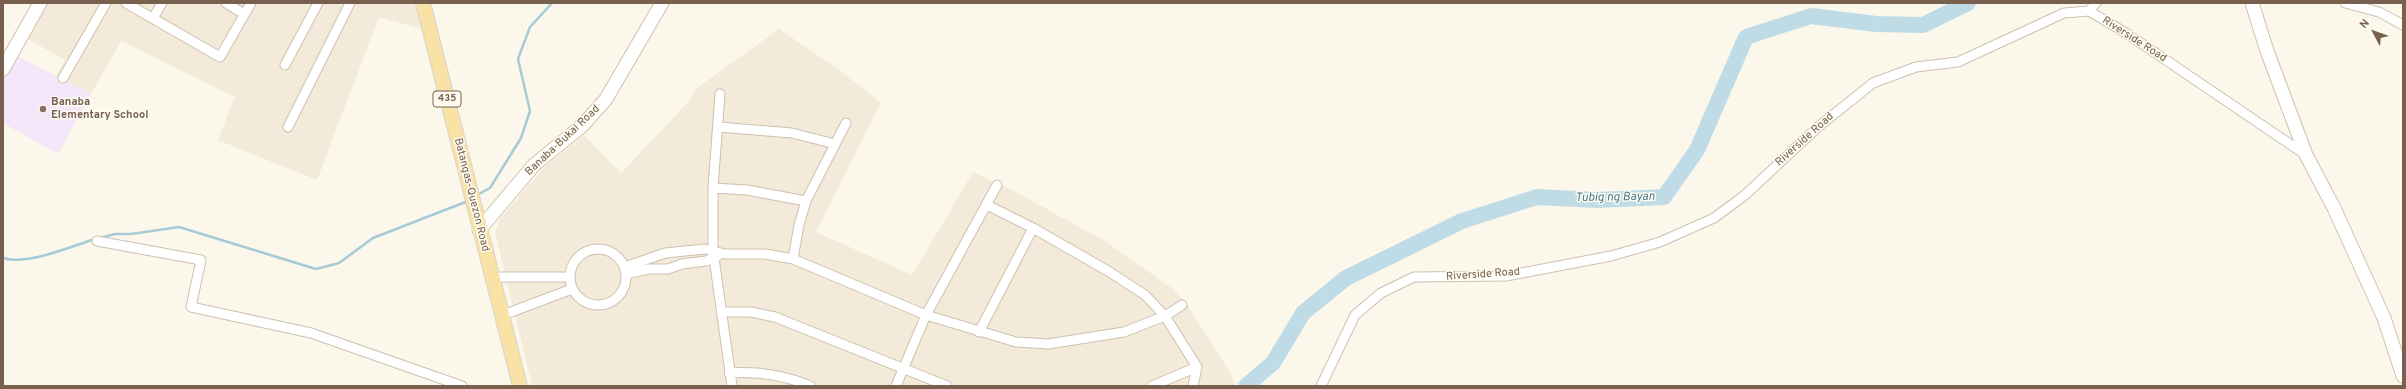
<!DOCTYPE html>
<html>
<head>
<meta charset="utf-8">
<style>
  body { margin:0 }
  #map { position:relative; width:2406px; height:389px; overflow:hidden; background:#fcf7eb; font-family:Overpass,sans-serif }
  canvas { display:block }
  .frame { position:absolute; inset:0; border:4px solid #77614e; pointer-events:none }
  .north { position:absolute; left:2354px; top:12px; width:40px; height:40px; -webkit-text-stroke:3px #fefbf2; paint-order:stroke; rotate:311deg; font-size:11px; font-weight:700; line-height:16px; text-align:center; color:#77614e }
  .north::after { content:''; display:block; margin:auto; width:14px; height:18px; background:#77614e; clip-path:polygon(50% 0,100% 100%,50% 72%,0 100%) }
</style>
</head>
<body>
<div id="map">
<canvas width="2406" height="389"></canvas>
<div class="frame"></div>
<div class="north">N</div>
</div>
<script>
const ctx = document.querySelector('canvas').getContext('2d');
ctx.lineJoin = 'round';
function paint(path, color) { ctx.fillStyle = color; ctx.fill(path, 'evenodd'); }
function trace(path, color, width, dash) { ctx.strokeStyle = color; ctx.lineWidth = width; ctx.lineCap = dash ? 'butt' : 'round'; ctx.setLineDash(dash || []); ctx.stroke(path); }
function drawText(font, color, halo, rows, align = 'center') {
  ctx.font = font + ' Overpass,sans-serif'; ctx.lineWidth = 3; ctx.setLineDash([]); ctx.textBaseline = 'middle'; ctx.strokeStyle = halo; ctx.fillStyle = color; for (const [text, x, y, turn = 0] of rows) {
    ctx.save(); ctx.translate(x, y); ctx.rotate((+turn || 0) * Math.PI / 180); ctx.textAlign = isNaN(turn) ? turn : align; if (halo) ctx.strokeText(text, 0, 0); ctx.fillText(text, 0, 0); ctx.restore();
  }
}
paint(new Path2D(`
  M48 3H417L423 29 379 17 317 180 218 140 235 97 121 41 91 94 56 76 65 60 28 39Z
  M779 29 838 69 881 103 816 232 912 275 973 172 1010 189 1105 241 1173 289 1186 303 1231 374 1235 386H532L495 232 501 217 543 169 584 135 621 173 692 98 694 90Z`), '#f4ead9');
paint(new Path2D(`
  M16 55 91 94 58 154 3 123V79Z`), '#f4e7f9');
trace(new Path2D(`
  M477 195 490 188 521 138 530 111 518 59 530 27 552 3
  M100 238 115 234H131L179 227 316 269 339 263 373 238 468 201
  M3 258C27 266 72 246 95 239`), '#a6cbd7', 2.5);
trace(new Path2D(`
  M1246 386 1273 363 1303 313 1346 278 1462 221 1537 197 1597 200 1664 197 1697 150 1746 37 1811 16 1876 24 1923 25 1968 3`), '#bfdce6', 16);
const street = new Path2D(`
  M126 3 220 57 251 3
  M226 3 244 14
  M2345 3 2379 12 2403 25
  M2089 11 2096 3
  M153 18 162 3
  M285 65 318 3
  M63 78 106 3
  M720 94 713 188V251L732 386
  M288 127 350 3
  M718 127 792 133 835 144
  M713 188 747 190 806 201
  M987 205 1033 228 1108 271 1145 295 1165 316 1197 367 1193 386
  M97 241 201 260 191 307 311 333 462 386
  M570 277a28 28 0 1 1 56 0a28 28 0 1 1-56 0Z
  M793 259 799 225 806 201 846 123
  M625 267 665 253 705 249 725 254H765L793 259 926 315 1016 342 1048 344 1124 332 1165 316 1182 305
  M626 274 649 269H668L682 264 706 261 718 256
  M492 277H570
  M721 312H751L775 317 947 386
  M503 315 572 289
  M979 332 1033 228
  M729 373C758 371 784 375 810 386
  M896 386 926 315 997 185
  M1152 386 1197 367
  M1321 386 1355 315 1381 293 1414 277 1506 276 1611 256 1660 242 1714 218 1745 195 1818 127 1873 83 1916 67 1958 62 2064 13 2089 11 2126 33 2306 155`);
const secondary = new Path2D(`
  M2252 3 2267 51 2306 155 2334 208 2384 318 2403 376
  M3 69 40 3
  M479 230 534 165 583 125 606 99 662 3`);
const primary = new Path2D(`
  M423 3 520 386`);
trace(street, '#cec0b0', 11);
trace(secondary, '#d1c1ae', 15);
trace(primary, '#d9d3cd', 16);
trace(street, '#fff', 9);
trace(secondary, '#fff', 13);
trace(primary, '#f8e2a6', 14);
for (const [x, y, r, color] of [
  [43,109,4,"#8d6e63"]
]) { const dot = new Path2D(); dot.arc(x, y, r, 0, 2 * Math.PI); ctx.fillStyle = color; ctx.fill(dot); trace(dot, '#fefbf2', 1.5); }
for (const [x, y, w] of [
  [447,99,28]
]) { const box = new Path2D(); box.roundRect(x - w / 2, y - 8, w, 16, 3); ctx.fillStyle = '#fefbf2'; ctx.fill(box); trace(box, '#77614e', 1); }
drawText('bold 10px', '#77614e', null, [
  ["435",447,99]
]);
drawText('11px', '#77614e', '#fefbf2', [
  ["Riverside Road",2134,40,33],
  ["Riverside Road",1805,140,-42],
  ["Banaba-Bukal Road",563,141,-43],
  ["Batangas-Quezon Road",471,195,76],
  ["Riverside Road",1483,275,-4]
]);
drawText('bold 11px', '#785e54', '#fefbf2', [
  ["Banaba",51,103],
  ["Elementary School",51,116]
], 'left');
drawText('italic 12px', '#487889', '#fefbf2', [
  ["Tubig ng Bayan",1615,198,-1]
]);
</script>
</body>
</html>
